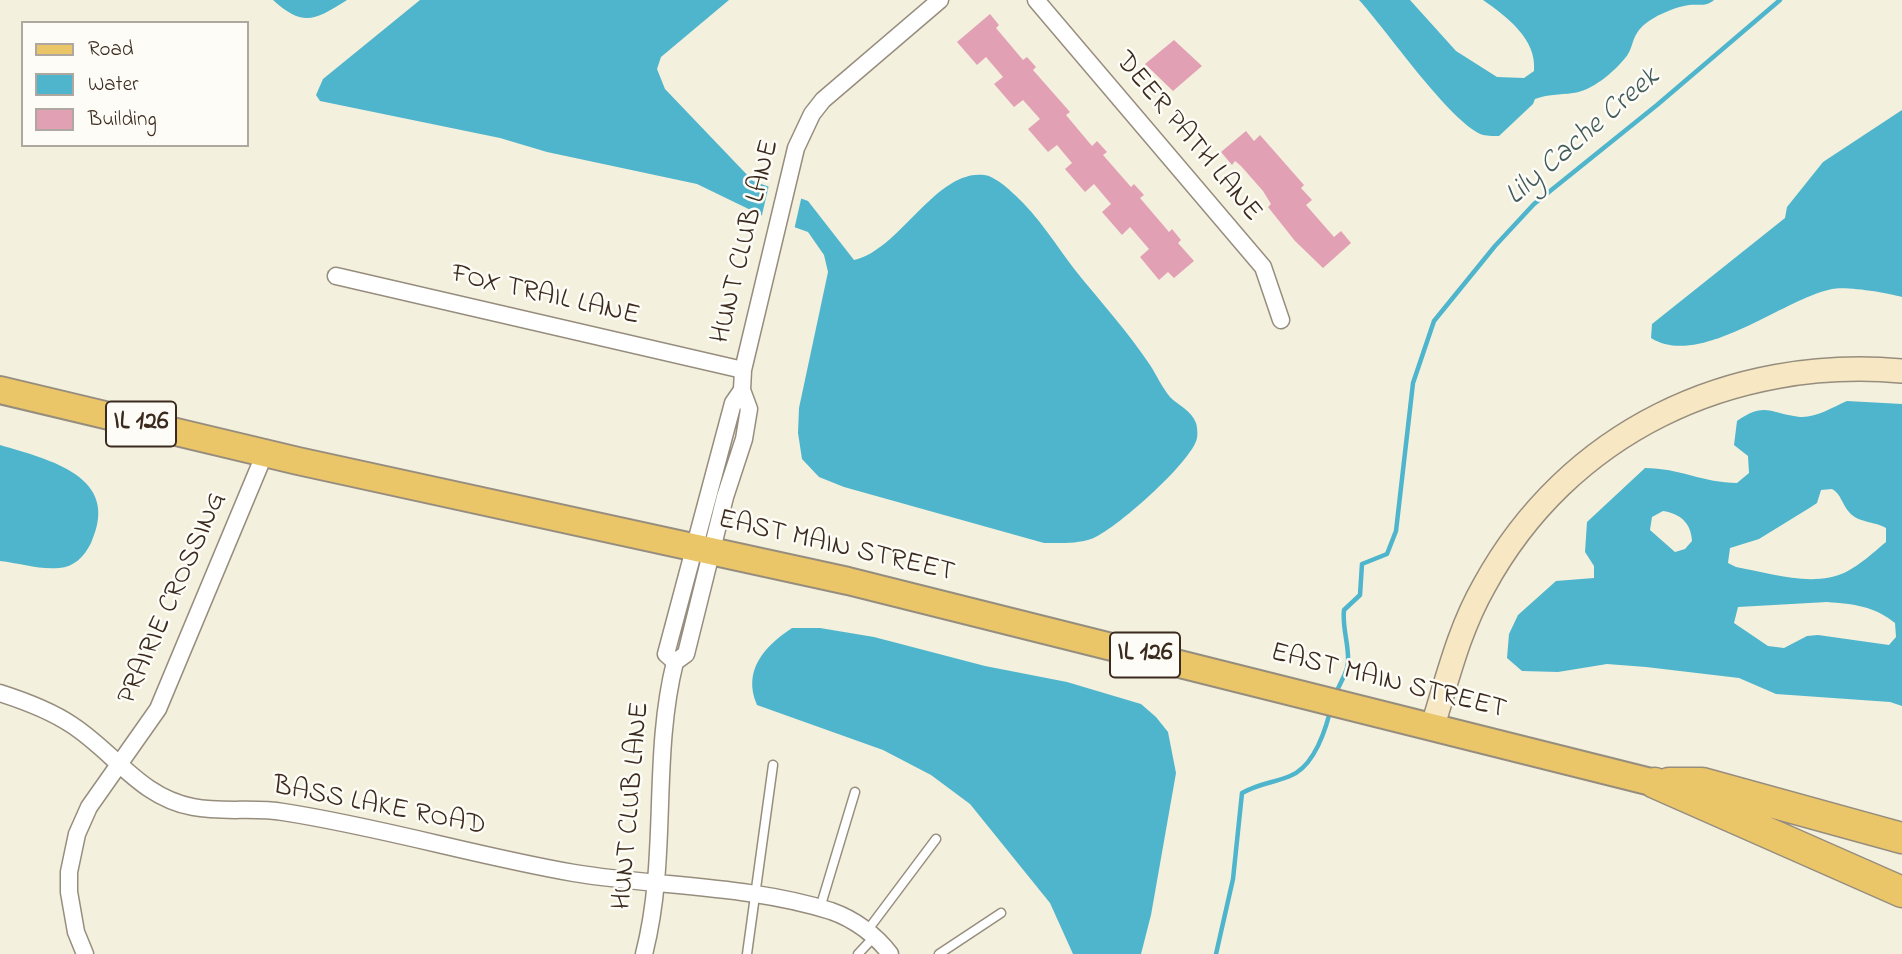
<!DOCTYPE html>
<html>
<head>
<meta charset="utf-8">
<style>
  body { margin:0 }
  #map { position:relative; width:1902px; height:954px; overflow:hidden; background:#f3f0dd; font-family:"Indie Flower",sans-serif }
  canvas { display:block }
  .legend { position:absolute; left:21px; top:21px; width:228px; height:126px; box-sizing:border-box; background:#fdfcf7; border:2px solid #afa8a0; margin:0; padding:9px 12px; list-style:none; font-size:21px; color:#3b2a1e }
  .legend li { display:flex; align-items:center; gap:14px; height:35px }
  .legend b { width:35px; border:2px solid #afa8a0 }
</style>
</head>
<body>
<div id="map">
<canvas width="1902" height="954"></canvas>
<ul class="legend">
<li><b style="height:9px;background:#eac669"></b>Road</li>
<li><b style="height:19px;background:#4fb5cd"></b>Water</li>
<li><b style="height:19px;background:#e2a0b4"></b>Building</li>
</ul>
</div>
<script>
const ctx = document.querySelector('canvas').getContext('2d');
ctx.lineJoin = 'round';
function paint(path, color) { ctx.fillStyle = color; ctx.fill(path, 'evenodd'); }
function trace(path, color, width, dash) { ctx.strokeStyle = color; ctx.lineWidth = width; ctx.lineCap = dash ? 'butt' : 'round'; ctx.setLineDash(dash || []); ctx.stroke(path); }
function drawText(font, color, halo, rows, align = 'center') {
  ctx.font = font + ' "Indie Flower",sans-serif'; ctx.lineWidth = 5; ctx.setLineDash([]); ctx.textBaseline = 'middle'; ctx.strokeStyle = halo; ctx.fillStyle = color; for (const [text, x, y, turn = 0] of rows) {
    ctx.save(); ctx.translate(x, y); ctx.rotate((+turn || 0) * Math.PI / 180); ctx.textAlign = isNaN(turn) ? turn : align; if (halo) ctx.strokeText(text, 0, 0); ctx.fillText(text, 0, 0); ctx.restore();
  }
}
paint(new Path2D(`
  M273 0H347C314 21 303 27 273 0Z
  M420 0H729L661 57 657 69 665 89 753 181 808 201 854 260C900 250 936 169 984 175 994 176 1008 188 1015 195 1038 216 1056 245 1075 270 1100 301 1128 332 1150 365 1157 376 1162 387 1170 397 1179 406 1191 410 1196 423 1197 426 1198 434 1197 438 1193 461 1113 532 1091 539 1076 544 1059 543 1044 543L844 487 819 477 802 459 798 433 799 408 828 272 824 255 808 232 763 216 697 184 547 152 500 138 320 101 316 95 323 79Z
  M1359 0H1410L1456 51 1497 77 1524 78 1534 71C1537 39 1507 17 1483 0H1714C1706 7 1699 4 1689 5 1676 7 1659 14 1649 21 1630 34 1635 46 1626 57 1614 72 1592 91 1573 93 1559 95 1548 94 1535 99L1533 104 1499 136C1495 136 1488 136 1483 135 1451 124 1385 28 1359 0Z
  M1902 110V297C1888 293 1847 286 1832 289 1783 299 1700 369 1651 338L1652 324 1785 218 1787 207 1823 162Z
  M1847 401 1902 404V706L1890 702 1776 694 1739 678 1646 667 1607 664 1558 672 1522 671 1507 658 1509 634 1518 615 1556 581 1594 578V566L1585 552 1587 522 1645 468C1679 468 1704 483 1737 483L1749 473 1748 456 1734 445 1737 421C1766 401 1770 414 1800 417 1816 418 1833 407 1847 401ZM1832 489C1841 494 1842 504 1849 512 1858 523 1874 521 1886 528V542C1874 552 1860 565 1846 572 1814 588 1769 573 1736 567L1728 563 1730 548 1759 539 1811 507 1817 503 1821 490ZM1663 511C1680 514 1691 522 1692 541L1685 549 1675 552 1650 530 1652 517ZM1827 602C1854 604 1874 606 1895 623L1896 637 1889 645 1818 635 1807 636 1784 648 1768 646 1734 623 1738 607Z
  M0 445C50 460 122 476 91 543 84 557 74 567 59 568 40 570 19 563 0 561Z
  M792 628H820L874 637 985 666 1067 682 1141 704 1156 717 1168 732 1176 773 1151 915 1141 954H1073L1050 903 970 804 931 775 883 750 757 705C742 670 765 646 792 628Z`), '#4fb5cd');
paint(new Path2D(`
  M769 185 802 195 794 230 761 219Z`), '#f3f0dd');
trace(new Path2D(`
  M1336 694C1339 683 1348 673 1348 662 1349 644 1342 628 1344 610L1360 595 1362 564 1387 554 1396 531 1413 383 1434 321 1495 246 1534 204 1657 105 1780 0
  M1216 954 1233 879 1242 793C1260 783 1273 783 1290 776 1313 767 1324 735 1330 712`), '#4fb5cd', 4.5);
paint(new Path2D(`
  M990 14 999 25 996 28 1023 60 1027 57 1036 67 1033 70 1070 112 1066 115 1092 146 1097 141 1107 152 1103 155 1131 187 1134 184 1144 195 1140 198 1169 232 1172 229 1181 240 1178 243 1194 261 1174 278 1168 272 1159 280 1140 257 1149 249 1130 227 1122 235 1102 212 1111 204 1094 184 1085 192 1065 169 1072 163 1057 145 1048 152 1028 129 1040 119 1023 100 1014 107 994 84 1003 77 986 57 977 65 957 42Z
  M1174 40 1202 66 1173 91 1145 64Z
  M1246 131 1254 141 1260 135 1304 185 1301 188 1312 200 1306 205 1334 237 1341 231 1351 243 1323 268 1295 241 1268 207 1271 204 1263 191 1241 166 1235 161 1232 165 1221 152Z`), '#e2a0b4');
const lane = new Path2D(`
  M820 908 855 792
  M867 931 936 839
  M747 954 773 765
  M858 954 874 937
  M939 954 1001 913`);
const street = new Path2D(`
  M1036 0 1263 267 1281 320
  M336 276 743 370
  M675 662 666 654 733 403 742 390
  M0 693C25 701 50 710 72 725 115 753 140 797 193 807 223 813 254 807 283 812 381 827 476 856 574 873 659 887 749 885 831 911 854 919 876 935 890 954
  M85 954 76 932 69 892V872L77 834 89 807 158 709 265 453
  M644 954C669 857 651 758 675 662L686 654 725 497 744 439 749 409 742 390 743 370 796 148 812 114 823 100 940 0`);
const secondary = new Path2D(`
  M1433 725C1448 677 1459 630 1484 586 1568 432 1730 356 1902 371`);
const primary = new Path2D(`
  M0 390 298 461 848 581 1655 783`);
const highway = new Path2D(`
  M1655 783 1902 892
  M1669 783H1702L1902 838`);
trace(lane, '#978d7e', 11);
trace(street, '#978d7e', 19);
trace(secondary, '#978d7e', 26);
trace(primary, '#978d7e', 30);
trace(highway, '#978d7e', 33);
trace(lane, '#fff', 8);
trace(street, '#fff', 16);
trace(secondary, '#f7e8c3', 23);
trace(primary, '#eac669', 26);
trace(highway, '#eac669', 30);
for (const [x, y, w] of [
  [141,424,70],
  [1145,655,70]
]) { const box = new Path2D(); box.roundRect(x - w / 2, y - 22.5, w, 45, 5); ctx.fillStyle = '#fdfcf7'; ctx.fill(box); trace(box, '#3b2a1e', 2); }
drawText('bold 26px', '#3b2a1e', null, [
  ["IL 126",141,424],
  ["IL 126",1145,655]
]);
drawText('28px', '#3b2a1e', '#fdfcf7', [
  ["DEER PATH LANE",1187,138,50],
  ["HUNT CLUB LANE",747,242,-76],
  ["FOX TRAIL LANE",545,297,13],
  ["EAST MAIN STREET",836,548,13],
  ["PRAIRIE CROSSING",174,599,-66],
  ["EAST MAIN STREET",1388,683,14],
  ["HUNT CLUB LANE",633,806,-85],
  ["BASS LAKE ROAD",379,808,11]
]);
drawText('italic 30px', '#425b5b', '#fdfcf7', [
  ["Lily Cache Creek",1584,138,-41]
]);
</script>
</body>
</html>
